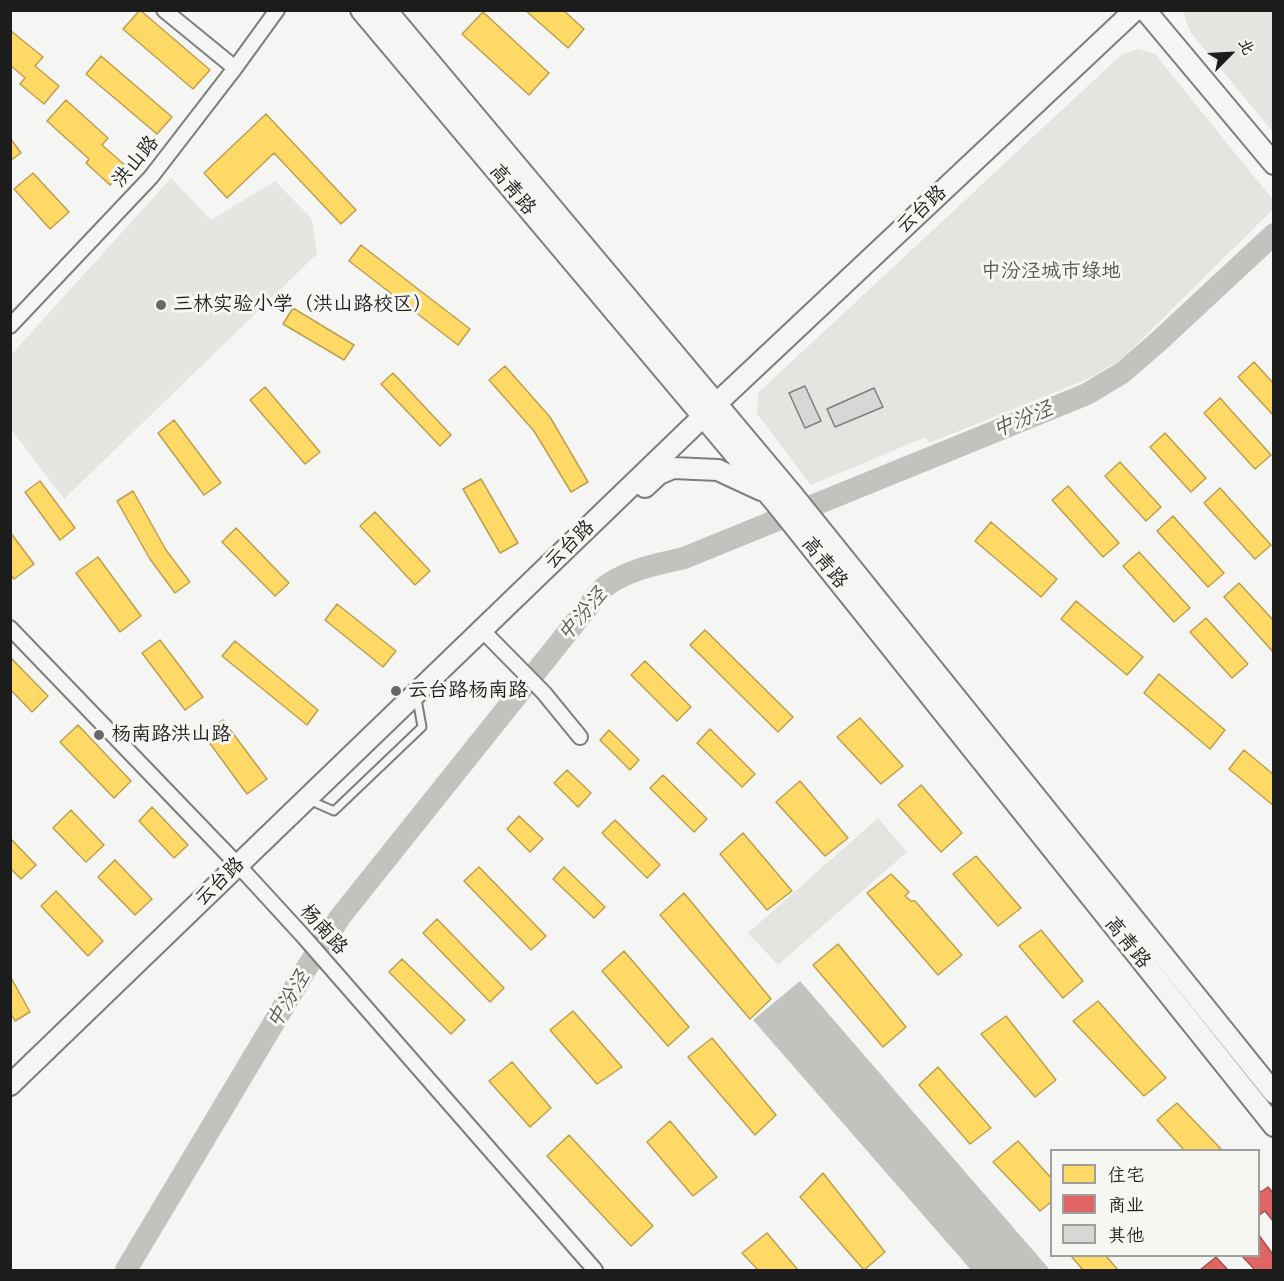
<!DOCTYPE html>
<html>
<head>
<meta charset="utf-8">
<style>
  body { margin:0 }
  #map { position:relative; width:1284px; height:1281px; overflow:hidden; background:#f5f5f3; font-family:Itim,"LXGW WenKai TC",sans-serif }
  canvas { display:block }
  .frame { position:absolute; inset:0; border:12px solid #1c1c1c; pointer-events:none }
  .legend { position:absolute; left:1050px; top:1149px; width:210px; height:108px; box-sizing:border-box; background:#f6f6f2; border:2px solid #9f9f9c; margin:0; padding:8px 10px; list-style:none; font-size:18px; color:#1c1c1c }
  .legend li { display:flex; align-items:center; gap:12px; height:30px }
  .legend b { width:30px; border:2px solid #9f9f9c }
  .north { position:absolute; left:1200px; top:24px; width:60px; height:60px; -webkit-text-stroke:4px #f6f6f2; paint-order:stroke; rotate:66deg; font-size:16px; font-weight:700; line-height:24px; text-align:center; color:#1c1c1c }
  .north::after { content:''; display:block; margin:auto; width:21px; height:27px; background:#1c1c1c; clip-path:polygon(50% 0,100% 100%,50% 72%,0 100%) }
</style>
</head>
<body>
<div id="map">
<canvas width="1284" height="1281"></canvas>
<div class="frame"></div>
<ul class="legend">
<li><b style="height:16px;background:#ffd966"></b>住宅</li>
<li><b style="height:16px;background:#e06666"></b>商业</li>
<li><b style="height:16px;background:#d7d7d6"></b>其他</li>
</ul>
<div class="north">北</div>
</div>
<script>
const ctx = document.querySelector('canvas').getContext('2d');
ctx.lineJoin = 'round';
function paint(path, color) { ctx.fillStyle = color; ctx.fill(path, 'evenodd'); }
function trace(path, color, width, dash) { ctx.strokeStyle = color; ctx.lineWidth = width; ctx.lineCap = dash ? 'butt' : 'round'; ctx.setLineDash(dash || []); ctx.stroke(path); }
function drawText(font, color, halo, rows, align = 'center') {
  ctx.font = font + ' Itim,"LXGW WenKai TC",sans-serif'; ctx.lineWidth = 6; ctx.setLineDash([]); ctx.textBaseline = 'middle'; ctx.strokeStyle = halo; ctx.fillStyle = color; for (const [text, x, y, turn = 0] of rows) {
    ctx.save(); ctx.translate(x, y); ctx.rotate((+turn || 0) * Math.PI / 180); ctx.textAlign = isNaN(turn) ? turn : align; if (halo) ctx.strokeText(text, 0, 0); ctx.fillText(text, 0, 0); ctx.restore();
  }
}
paint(new Path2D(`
  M171 178 211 220 275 181 312 219 317 254 64 499 11 429V355Z`), '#e5e5e2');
paint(new Path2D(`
  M1184 11H1273V132L1192 34 1186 21Z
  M1138 49 1155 54 1273 200V209L1131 350 1117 362 1088 379 929 443 926 437 811 485 757 414 758 393 1121 55Z
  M878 818 907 852 778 965 748 933Z`), '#e4e4e1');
paint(new Path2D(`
  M800 981 1050 1270H971L753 1020Z`), '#c2c2bf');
const homes = new Path2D(`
  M140 10 210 70 193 89 123 29Z
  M525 10H563L584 29 568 48Z
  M483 12 549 73 529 95 462 34Z
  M10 30 43 57 35 66 59 86 44 104 20 84 25 78 10 65Z
  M101 56 172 117 157 134 86 74Z
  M66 100 108 138 102 145 127 167 110 185 86 163 89 159 47 121Z
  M266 114 356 210 341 224 274 153 227 198 204 173Z
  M10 138 21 153 10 161Z
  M33 173 69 212 50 229 14 189Z
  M361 245 470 329 458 345 349 261Z
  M293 308 354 345 344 360 283 324Z
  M1254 362 1274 384V416L1238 377Z
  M505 366 550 417 588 482 571 492 534 431 489 380Z
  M393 373 451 435 440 446 381 384Z
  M265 387 320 452 305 464 250 400Z
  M1220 398 1271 455 1255 469 1204 413Z
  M174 420 221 483 204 495 158 433Z
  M1165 433 1206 478 1191 492 1150 447Z
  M1120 462 1161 507 1146 521 1105 476Z
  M481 479 518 543 500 553 463 489Z
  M40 481 75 528 60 540 25 492Z
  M1068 486 1119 543 1103 557 1052 500Z
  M1220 488 1271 545 1255 559 1204 503Z
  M133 491 166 550 190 582 175 593 150 559 117 501Z
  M375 512 430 571 415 585 360 526Z
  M1173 516 1224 573 1208 587 1157 531Z
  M991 522 1057 579 1041 597 975 541Z
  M236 528 289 583 275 596 222 542Z
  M10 532 34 564 14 579 10 574Z
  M1139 552 1190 608 1174 622 1123 566Z
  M98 557 141 616 120 632 76 573Z
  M1239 583 1274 621V653L1224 597Z
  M1076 601 1143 657 1127 675 1061 619Z
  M337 604 396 651 383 667 325 620Z
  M1206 618 1248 664 1232 678 1190 632Z
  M705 630 793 717 778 732 690 645Z
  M160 640 203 697 185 710 142 653Z
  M235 641 318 710 307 725 222 656Z
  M10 657 48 696 32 712 10 689Z
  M645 661 691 707 677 721 631 675Z
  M1159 674 1225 730 1210 749 1144 693Z
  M860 718 903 766 881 784 837 737Z
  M223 720 267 779 247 794 203 734Z
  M78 725 131 781 114 798 60 742Z
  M710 729 755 774 742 787 697 743Z
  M609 730 639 760 630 770 600 740Z
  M1244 750 1274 775V806L1229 769Z
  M567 770 591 793 578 807 554 783Z
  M663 775 707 819 694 832 650 788Z
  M800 781 848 838 825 856 776 802Z
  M921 785 962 833 941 852 898 805Z
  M152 807 188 845 174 858 139 821Z
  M71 810 104 845 86 862 53 828Z
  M519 816 543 839 530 852 507 829Z
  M615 820 660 865 647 878 602 833Z
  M743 833 792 891 767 910 720 854Z
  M10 838 36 865 21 879 10 868Z
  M976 856 1021 908 998 926 953 874Z
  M115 860 152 899 135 915 98 877Z
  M479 867 546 936 531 950 464 881Z
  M564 867 605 907 594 918 553 879Z
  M891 874 909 892 905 896 911 901H915L962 955 938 975 867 893Z
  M56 891 103 941 88 956 41 906Z
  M684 893 771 999 750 1019 660 915Z
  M437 919 504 988 490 1002 423 933Z
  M1041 930 1083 981 1063 998 1019 946Z
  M838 944 906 1027 883 1047 813 965Z
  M624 951 689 1027 668 1046 602 971Z
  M402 959 465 1020 451 1034 389 972Z
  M10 976 30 1012 15 1021 10 1012Z
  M1098 1001 1166 1078 1144 1096 1073 1021Z
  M573 1011 622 1067 597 1084 550 1030Z
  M1006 1016 1056 1080 1035 1097 981 1034Z
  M712 1038 776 1115 755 1135 688 1057Z
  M512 1062 551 1108 530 1127 489 1081Z
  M938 1067 991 1128 970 1144 919 1085Z
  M1177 1103 1222 1150H1184L1157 1120Z
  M670 1121 717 1177 693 1196 647 1142Z
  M569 1135 653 1226 631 1246 547 1156Z
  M1018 1141 1052 1179V1201L1040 1211 993 1162Z
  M823 1173 885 1252 864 1270 800 1197Z
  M767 1233 798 1270H758L742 1253Z
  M1071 1256H1106L1118 1270H1083Z`);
paint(homes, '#ffd966');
trace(homes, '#bba050', 1.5);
const shops = new Path2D(`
  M1268 1187 1274 1194V1222L1265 1211 1258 1216V1189L1261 1192Z
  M1258 1234 1274 1256V1270H1255L1242 1256H1258Z
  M1216 1257 1228 1270H1200Z`);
paint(shops, '#e06666');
trace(shops, '#a55050', 1.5);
trace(new Path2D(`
  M126 1270 306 969 340 917 603 588C627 569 656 565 684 558L1087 394 1122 373 1159 341 1274 234`), '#c2c2bf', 22);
const building = new Path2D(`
  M805 386 821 421 805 428 789 393Z
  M874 388 883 407 835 427 827 409Z`);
paint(building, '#d7d7d6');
trace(building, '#7e7e7d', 1.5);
const lane = new Path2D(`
  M309 800 334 811 422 727 417 699`);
const street = new Path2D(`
  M164 10 235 68
  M10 326 151 177 235 68 277 10
  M10 628 238 865 304 937 595 1270
  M482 630 544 693 580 737`);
const secondary = new Path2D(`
  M361 10 775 502 1274 1126
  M386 10 792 494 1274 1093
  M1145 10 1274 164
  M645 487 659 474 673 468 718 470 761 490
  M10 1085 717 403 1135 10`);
trace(lane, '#7e7e7d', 11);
trace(street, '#7e7e7d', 18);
trace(secondary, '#7e7e7d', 24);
trace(lane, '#f5f5f3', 7);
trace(street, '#f5f5f3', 14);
trace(secondary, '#f5f5f3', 20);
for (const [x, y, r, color] of [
  [161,305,6,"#686867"],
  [396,691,6,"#686867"],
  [99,735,6,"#686867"]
]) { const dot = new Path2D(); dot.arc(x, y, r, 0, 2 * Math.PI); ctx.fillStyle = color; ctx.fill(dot); trace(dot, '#f6f6f2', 2); }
drawText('20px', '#1c1c1c', '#f6f6f2', [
  ["洪山路",136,162,-50],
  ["高青路",512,190,50],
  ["云台路",922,210,-43],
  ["云台路",570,545,-44],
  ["高青路",824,563,51],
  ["云台路",220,882,-44],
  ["杨南路",323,930,48],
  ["高青路",1127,943,51]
]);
drawText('20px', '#545453', '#f6f6f2', [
  ["中汾泾城市绿地",1051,272]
]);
drawText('20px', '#1c1c1c', '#f6f6f2', [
  ["三林实验小学（洪山路校区）",173,305],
  ["云台路杨南路",408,691],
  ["杨南路洪山路",111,735]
], 'left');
drawText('italic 21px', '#565654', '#f6f6f2', [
  ["中汾泾",1023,420,-22],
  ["中汾泾",583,615,-49],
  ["中汾泾",289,1000,-59]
]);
</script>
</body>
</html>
